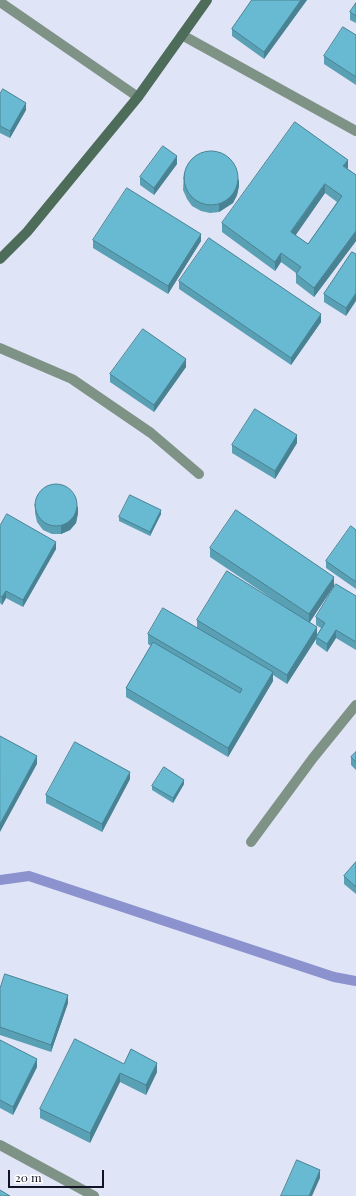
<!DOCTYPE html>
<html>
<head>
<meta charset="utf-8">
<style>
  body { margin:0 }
  #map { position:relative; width:356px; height:1196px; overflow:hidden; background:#e0e4f7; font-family:"Playfair Display",serif }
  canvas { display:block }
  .scale { position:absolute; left:8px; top:1170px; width:96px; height:18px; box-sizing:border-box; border:2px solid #121324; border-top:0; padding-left:5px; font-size:12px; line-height:14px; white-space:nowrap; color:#121324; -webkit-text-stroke:3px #fff; paint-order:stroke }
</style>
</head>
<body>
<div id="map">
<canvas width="356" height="1196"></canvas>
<div class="scale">20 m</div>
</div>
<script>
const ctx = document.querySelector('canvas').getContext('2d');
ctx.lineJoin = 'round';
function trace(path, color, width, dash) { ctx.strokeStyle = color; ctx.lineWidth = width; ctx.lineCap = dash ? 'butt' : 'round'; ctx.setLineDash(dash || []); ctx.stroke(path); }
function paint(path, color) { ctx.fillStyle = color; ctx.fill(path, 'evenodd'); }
trace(new Path2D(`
  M0 880 29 876 334 977 356 981`), '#8b92cd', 10);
trace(new Path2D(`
  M0 2 138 97
  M182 35 356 131
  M0 348 72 379 151 433 199 474
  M251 842 313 758 356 705
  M0 1145 94 1196`), '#7e9386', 10);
trace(new Path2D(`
  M0 259 27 232 138 97 207 0`), '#4d6c5a', 10);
paint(new Path2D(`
  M252 0H307L264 59 232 36V29Z
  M356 3V23L350 20V12Z
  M356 35V85L324 64V56Z
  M0 94 26 110 10 138 0 133Z
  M177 164 154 195 140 185V177Z
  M348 169 356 175V241L314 297 296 283V273L281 262 275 271 222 232V223ZM325 193 337 202 308 244 295 235Z
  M184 173 239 186 237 195 233 203 219 212 210 213 201 211 192 206 187 199 183 190Z
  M93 240 201 241 168 294 93 248Z
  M352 252 346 316 324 302V294Z
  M179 281 321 322 291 365 179 289Z
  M186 367 154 412 110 382V374Z
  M297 443 275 479 232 453V445Z
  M35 505 78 513 76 523 70 530 61 534H52L43 530 37 522 35 513Z
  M161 514 150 536 119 521V517Z
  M0 526 56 549 23 607 6 598 2 605 0 603Z
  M356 530V589L326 568V561Z
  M210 548 334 586 310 622 317 635 321 628 316 625V617L356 596V650L336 638 327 652 316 644V639L287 684 273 675V681L228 757 126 697V688L151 646 148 644V634L197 628V620L286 608 210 557Z
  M356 752V770L351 765V757Z
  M130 779 102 832 46 803V795Z
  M184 784 173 803 152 790V786Z
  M356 862V894L344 884V876Z
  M0 989 68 1003 51 1052 0 1035Z
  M0 1040 37 1067 13 1115 0 1108Z
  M124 1064 157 1072 146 1095 120 1082 90 1143 40 1118V1109Z`), '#59a0b5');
paint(new Path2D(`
  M301 0H307L264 59V52Z
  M26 103V110L10 138V131Z
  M177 156V164L154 195V188Z
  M348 160V169L343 166Z
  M239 179V186L237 195 233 203 219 212V205Z
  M325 184V193L291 242V232Z
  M356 231V241L314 297V288Z
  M201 234V241L168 294V286Z
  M281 253V262L275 271V262Z
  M356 293V301L346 316V308Z
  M321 314V322L291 365V358Z
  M186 359V367L154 412V405Z
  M297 435V443L275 479V471Z
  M78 506V513L76 523 70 530 61 534V526Z
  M161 510V514L150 536V532Z
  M56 542V549L23 607V600Z
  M334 577V586L309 623V614Z
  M6 591V598L2 605V597Z
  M317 627V636L316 637V639L287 684V675Z
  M336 630V638L327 652V644Z
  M273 672V681L228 757V748Z
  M37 756V764L0 832V824Z
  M130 772V779L102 832V824Z
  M184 780V784L173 803V798Z
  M68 995V1003L51 1052V1045Z
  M37 1059V1067L13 1115V1107Z
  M157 1063V1072L146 1095V1085Z
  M120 1073V1082L90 1143V1133Z
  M320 1170V1178L312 1196H309Z`), '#498293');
const building = new Path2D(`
  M252 0H301L264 52 232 29Z
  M356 3V16L350 12Z
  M343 27 356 35V77L324 56Z
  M3 89 26 103 10 131 0 126V94Z
  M295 122 348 160 343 166 356 175V231L314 288 296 274 301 267 281 253 275 262 222 223ZM325 184 342 196 308 244 291 232Z
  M163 146 177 156 154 188 140 177Z
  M184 178a27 27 0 1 1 54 0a27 27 0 1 1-54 0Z
  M127 188 201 234 168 286 93 240Z
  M209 238 321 314 291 358 179 281Z
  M352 252 356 254V293L346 308 324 294Z
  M143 329 186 359 154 405 110 374Z
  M255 409 297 435 275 471 232 445Z
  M35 505a21 21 0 1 1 42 0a21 21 0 1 1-42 0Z
  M130 495 161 510 150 532 119 517Z
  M236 510 334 577 309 614 210 548Z
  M7 514 56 542 23 600 6 591 2 597 0 596V526Z
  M351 526 356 530V582L326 561Z
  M227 571 317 627 287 675 197 620Z
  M336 584 356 596V642L336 630 327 644 316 637 325 623 316 617Z
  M163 608 273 672 228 748 126 688 153 642 240 693 242 689 148 634Z
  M0 736 37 756 0 824Z
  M75 742 130 772 102 824 46 795Z
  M356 752V762L351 757Z
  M164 767 184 780 173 798 152 786Z
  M356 862V887L344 876Z
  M5 974 68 995 51 1045 0 1027V989Z
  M75 1039 124 1064 131 1049 157 1063 146 1085 120 1073 90 1133 40 1109Z
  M0 1040 37 1059 13 1107 0 1100Z
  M297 1160 320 1170 309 1196H281Z
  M0 1190 10 1196H0Z`);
paint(building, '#68bad2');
trace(building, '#498293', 1);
</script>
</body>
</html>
